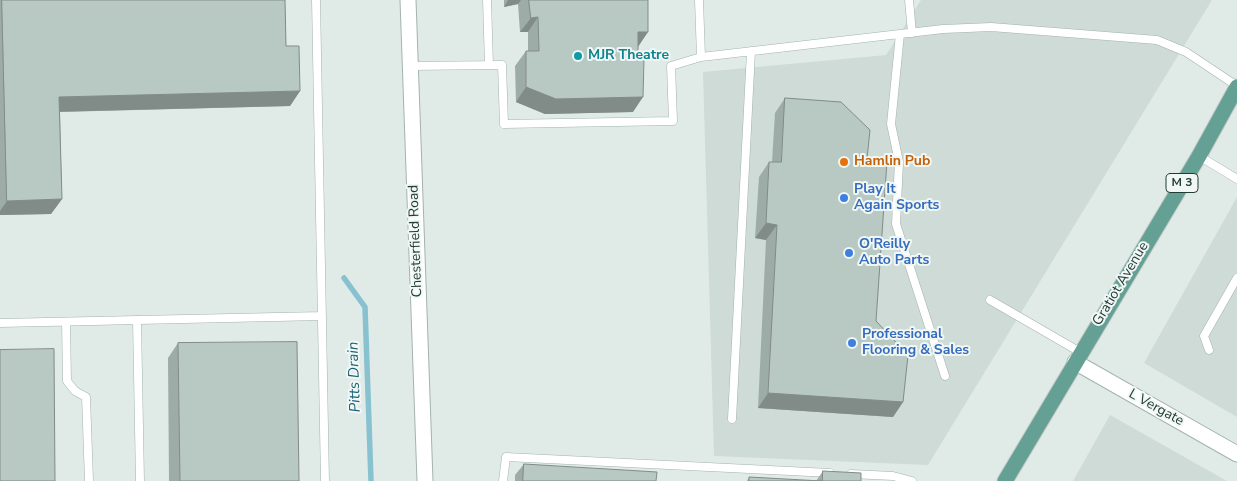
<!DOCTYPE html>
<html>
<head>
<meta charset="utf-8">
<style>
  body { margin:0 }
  canvas { display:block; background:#e0ebe7 }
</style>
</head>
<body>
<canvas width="1237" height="481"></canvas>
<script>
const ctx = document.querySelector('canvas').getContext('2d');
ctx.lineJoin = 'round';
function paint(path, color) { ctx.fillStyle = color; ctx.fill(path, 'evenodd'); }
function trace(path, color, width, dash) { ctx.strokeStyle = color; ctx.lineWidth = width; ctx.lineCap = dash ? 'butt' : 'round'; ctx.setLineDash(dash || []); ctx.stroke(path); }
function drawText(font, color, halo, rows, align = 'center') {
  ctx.font = font + ' "Nunito Sans",sans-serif'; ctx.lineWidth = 4; ctx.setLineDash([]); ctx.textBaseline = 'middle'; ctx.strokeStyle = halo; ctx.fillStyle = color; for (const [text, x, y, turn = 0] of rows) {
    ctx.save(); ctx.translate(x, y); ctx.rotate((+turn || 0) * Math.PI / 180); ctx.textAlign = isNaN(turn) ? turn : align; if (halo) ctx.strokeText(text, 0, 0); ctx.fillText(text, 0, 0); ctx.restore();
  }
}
paint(new Path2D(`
  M921 0H1212L928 465 714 456 703 72 886 55Z
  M1237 197V417L1144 363Z
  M1110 415 1227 481H1073Z`), '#cedbd6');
trace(new Path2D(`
  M344 278 365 307 371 481`), '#88c1d0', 5.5);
const service = new Path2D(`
  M316 0 325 481
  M487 0 489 65
  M699 0 701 57 943 29 991 27 1157 40 1186 52 1237 86
  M909 0 912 33
  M900 34 891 124 899 162 896 224 945 376
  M409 66 502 65 504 124 673 121 671 66 701 57
  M1199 156 1237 179
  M990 300 1080 352
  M137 320 140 481
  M66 322 67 381 75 391 86 397 89 481
  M0 323 322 316
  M1209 350 1204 336 1237 278
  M732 419 751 51
  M851 474 893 476 912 481
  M503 481 506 457 830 473`);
const minor = new Path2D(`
  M408 0 425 481
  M1075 362 1237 454`);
const primary = new Path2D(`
  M1005 481 1199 156 1237 87`);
trace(service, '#a3b3ae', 9);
trace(minor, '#a3b3ae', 17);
trace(primary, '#c1c8c6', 17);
trace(service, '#fff', 8);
trace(minor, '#fff', 15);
trace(primary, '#65a094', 15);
paint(new Path2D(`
  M0 0H285L286 46 300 91 290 106 60 112 62 199 51 214 0 215Z
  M504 0H648L638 46 633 112 545 114 516 102 515 66 526 51H528V32H520L518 4 504 7Z
  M785 98 867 159 876 321 903 402 893 417 758 408 766 240 755 238 759 177 769 162H772L775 113Z
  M178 343 299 481H169L168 358Z
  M524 464 656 481H515V475Z
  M823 471 861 481H747L749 477 816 481Z`), '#9eaca8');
paint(new Path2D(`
  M508 0H521L518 4 504 7Z
  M538 17 528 32H520L531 18Z
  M638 32H648L638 47Z
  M526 87 643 97 633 112 545 114 516 102Z
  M300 91 290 106 49 112 59 97Z
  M62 199 51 214 0 215V211L7 201Z
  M766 223 777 225 766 240 755 238Z
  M768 393 903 402 893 417 758 408Z`), '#818c88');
const building = new Path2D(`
  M2 0H285L286 46H299L300 91 59 97 62 199 7 201Z
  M529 0H648V32H638V59H644L643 97 556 99 526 87V51H539L538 17 531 18Z
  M785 98 841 102 870 130 867 159 887 161 876 321 908 355 903 402 768 393 777 225 766 223 769 162H781Z
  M297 342 299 481H180L178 343Z
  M54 349 55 481H0V350Z
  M524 464 657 472 656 481H523Z
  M823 471 861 473V481H749V477L822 481Z`);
paint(building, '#b8c8c3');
trace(building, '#818c88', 1);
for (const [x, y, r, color] of [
  [578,56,5,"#0f9aa8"],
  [844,162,5,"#e8710a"],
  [844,198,5,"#3f7fe0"],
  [849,253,5,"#3f7fe0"],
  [852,343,5,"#3f7fe0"]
]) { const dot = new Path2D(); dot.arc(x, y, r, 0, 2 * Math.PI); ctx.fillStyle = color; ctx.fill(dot); trace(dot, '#f0f7f4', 2); }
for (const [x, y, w] of [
  [1182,183,32]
]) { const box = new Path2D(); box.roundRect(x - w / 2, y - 9.5, w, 19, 4); ctx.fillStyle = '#f0f7f4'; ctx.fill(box); trace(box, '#213b35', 1); }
drawText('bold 12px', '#213b35', null, [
  ["M 3",1182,183]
]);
drawText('bold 14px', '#0d838f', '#f0f7f4', [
  ["MJR Theatre",588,56]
], 'left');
drawText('bold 14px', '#c56008', '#f0f7f4', [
  ["Hamlin Pub",854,162]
], 'left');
drawText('bold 14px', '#366cbe', '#f0f7f4', [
  ["Play It",854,190],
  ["Again Sports",854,206],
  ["O'Reilly",859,245],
  ["Auto Parts",859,261],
  ["Professional",862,335],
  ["Flooring & Sales",862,351]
], 'left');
drawText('14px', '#213b35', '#f0f7f4', [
  ["Chesterfield Road",416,241,-92],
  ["Gratiot Avenue",1121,284,-59],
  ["L Vergate",1156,408,29]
]);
drawText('italic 15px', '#1c6276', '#f0f7f4', [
  ["Pitts Drain",355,377,-92]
]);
</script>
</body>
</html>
